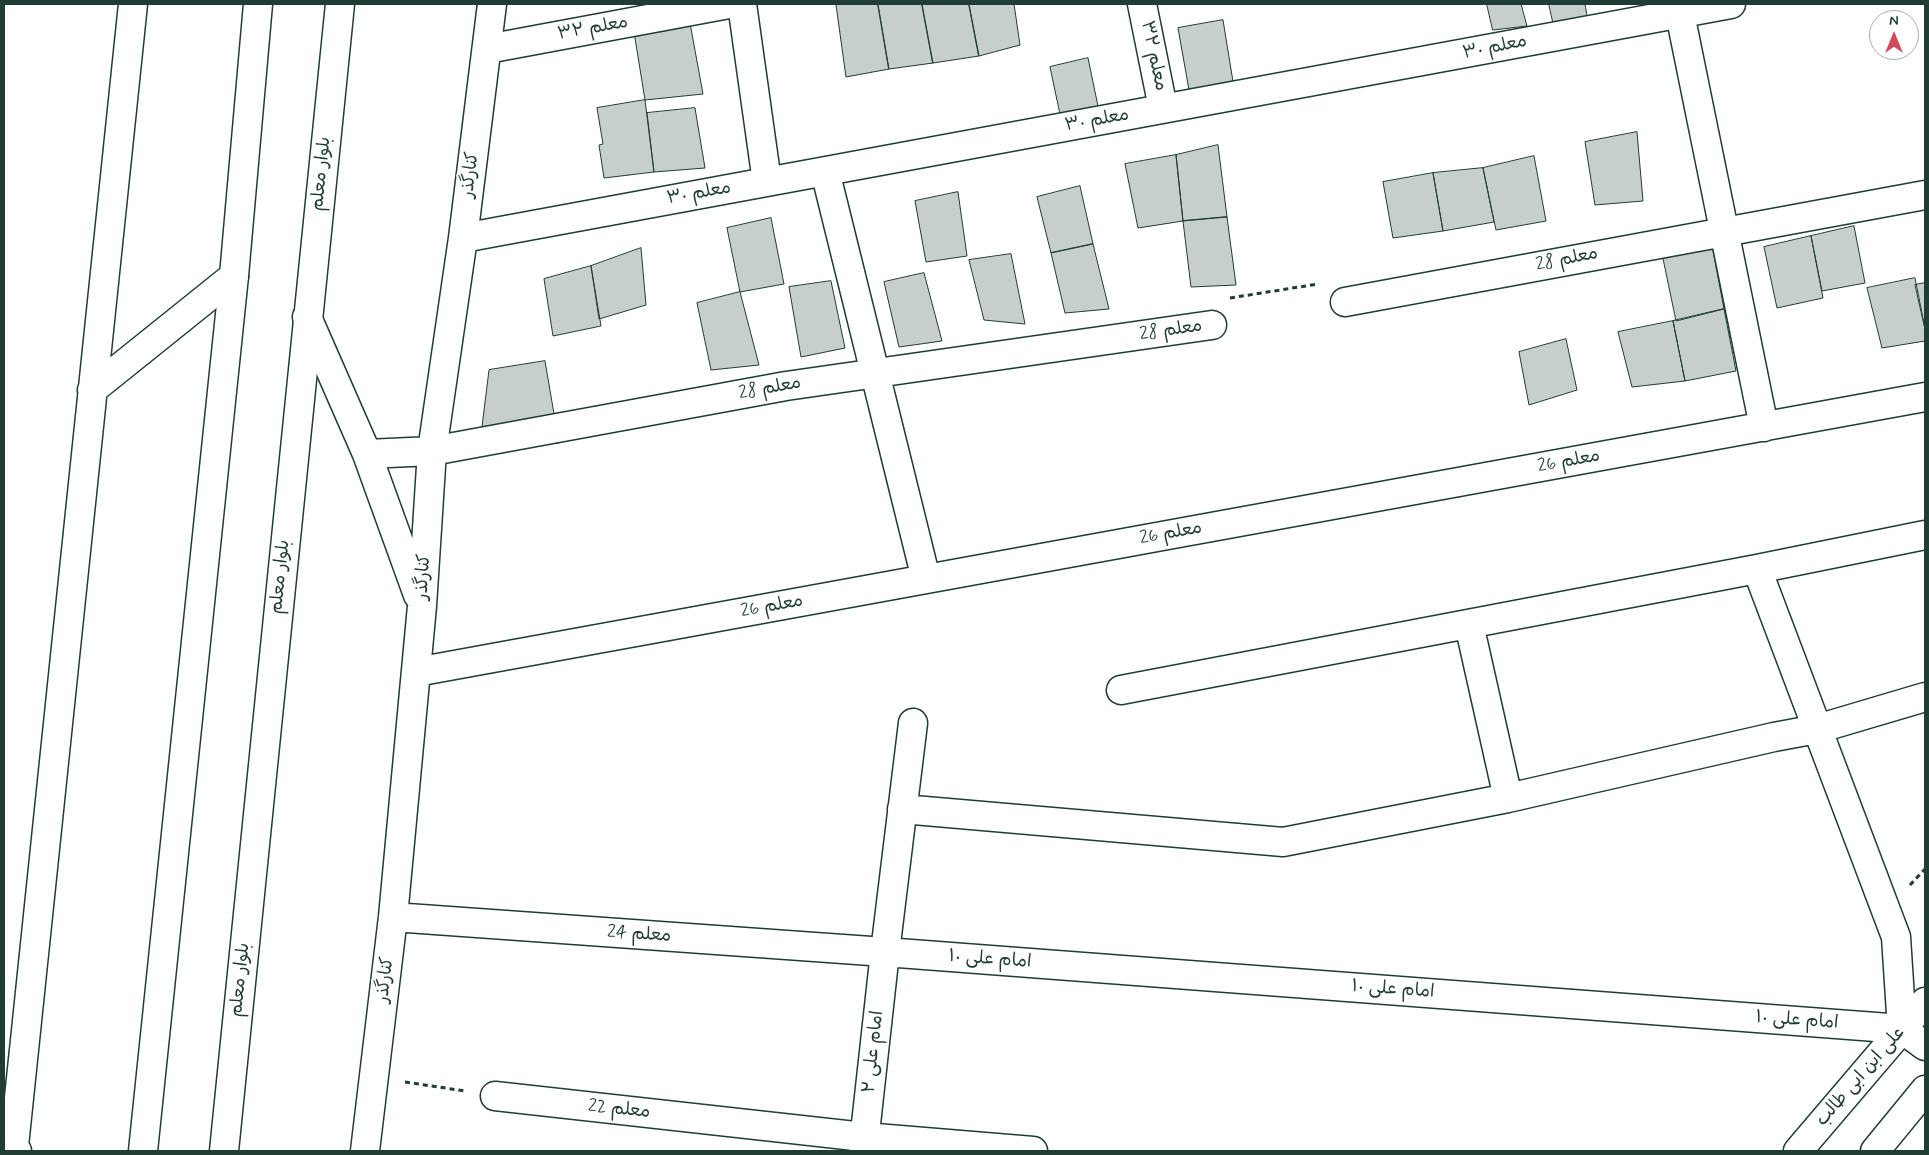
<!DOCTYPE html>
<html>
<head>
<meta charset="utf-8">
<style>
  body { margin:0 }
  #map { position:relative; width:1929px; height:1155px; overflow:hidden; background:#fff; font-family:Mynerve,sans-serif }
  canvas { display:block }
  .frame { position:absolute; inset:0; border:5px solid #1f3d34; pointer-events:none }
  .north { position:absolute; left:1869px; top:10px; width:50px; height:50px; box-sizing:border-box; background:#fff; border:1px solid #a5b1ae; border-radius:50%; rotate:0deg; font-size:14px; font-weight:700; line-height:20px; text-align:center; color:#1f3d34 }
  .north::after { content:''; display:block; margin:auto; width:18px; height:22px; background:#d1495b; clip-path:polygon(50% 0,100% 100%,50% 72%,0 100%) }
</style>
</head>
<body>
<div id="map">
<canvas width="1929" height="1155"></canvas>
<div class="frame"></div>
<div class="north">N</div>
</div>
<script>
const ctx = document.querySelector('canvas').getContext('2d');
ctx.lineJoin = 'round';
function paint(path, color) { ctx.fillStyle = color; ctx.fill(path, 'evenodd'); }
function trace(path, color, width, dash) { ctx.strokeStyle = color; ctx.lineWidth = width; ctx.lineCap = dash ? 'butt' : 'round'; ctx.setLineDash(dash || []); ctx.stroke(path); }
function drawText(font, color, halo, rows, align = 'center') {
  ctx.font = font + ' Mynerve,"Playpen Sans Arabic",sans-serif'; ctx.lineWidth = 4; ctx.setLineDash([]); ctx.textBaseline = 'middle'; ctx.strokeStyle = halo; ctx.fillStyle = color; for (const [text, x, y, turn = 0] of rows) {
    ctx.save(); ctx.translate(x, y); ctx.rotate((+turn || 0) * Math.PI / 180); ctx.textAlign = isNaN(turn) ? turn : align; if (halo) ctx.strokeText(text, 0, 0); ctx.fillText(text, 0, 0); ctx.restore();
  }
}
const building = new Path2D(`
  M848 4H878L889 69 846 77 836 5Z
  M878 4H922L933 63 889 69Z
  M922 4H969L979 56 933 63Z
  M969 4H1014L1020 45 979 56Z
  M1487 4H1521L1527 26 1493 30Z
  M1549 4H1585L1588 22 1554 26Z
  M1223 20 1236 100 1192 107 1178 28Z
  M690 23 703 94 645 100 634 32Z
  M1088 58 1099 111 1061 119 1050 67Z
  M645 100 654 172 604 178 599 145 603 144 597 108Z
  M695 108 705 168 654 172 647 113Z
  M1637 132 1643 201 1595 205 1585 142Z
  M1218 145 1227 217 1183 221 1176 155Z
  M1176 155 1183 221 1138 228 1125 164Z
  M1534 156 1546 221 1496 230 1483 168Z
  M1483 168 1494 222 1443 231 1433 173Z
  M1433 173 1443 231 1393 238 1383 182Z
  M1080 186 1093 244 1051 253 1037 197Z
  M958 192 967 256 926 262 915 201Z
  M1227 217 1236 285 1191 287 1183 221Z
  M771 218 784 284 740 292 727 228Z
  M1854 226 1865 283 1822 291 1811 236Z
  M1811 236 1823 298 1777 308 1764 247Z
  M1711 240 1724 309 1676 321 1661 249Z
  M1093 244 1109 309 1065 313 1051 253Z
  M641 248 646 305 599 319 591 266Z
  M1011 254 1025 324 984 320 969 260Z
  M591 266 601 326 553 336 544 279Z
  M924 273 942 341 899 347 884 282Z
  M1915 278 1925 329V341L1882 348 1867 288Z
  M831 281 845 348 801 357 789 287Z
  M1925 283V329L1915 285Z
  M740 292 759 365 711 370 697 303Z
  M1724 309 1736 371 1685 381 1673 321Z
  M1673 321 1685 381 1632 387 1618 332Z
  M1566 339 1577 390 1529 405 1519 352Z
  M545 361 559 443 479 451 489 370Z`);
paint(building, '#c7cfcc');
trace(building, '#1f3d34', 1);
const minor = new Path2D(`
  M742 4 767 182
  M1142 4 1163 108
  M1678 4 1764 427
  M487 49 729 4
  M825 171 926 579
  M463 238 1731 4
  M1345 302 1925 195
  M307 317 367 454 418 595
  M92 390 234 276
  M367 454 432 451 786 386 1212 325
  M1757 569 1896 937 1902 1029
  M1469 624 1508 798
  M416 672 1925 397
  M1121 690 1757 569 1925 535
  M902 809 1283 842 1508 798 1774 737 1817 729 1925 697
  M393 917 885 952 1902 1029
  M1902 1029 1925 1046
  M495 1096 864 1137 1033 1151
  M17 1151 14 1146 133 4
  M365 1151 393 917 422 606 432 451 463 238 492 4
  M863 1151 885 952 913 723
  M1798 1151 1925 1002
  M1875 1151 1925 1090`);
const major = new Path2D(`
  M143 1151 234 276 258 4
  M224 1151 340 4`);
trace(minor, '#1f3d34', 31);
trace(major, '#1f3d34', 31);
trace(new Path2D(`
  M1230 298 1318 284
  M1910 885 1925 869
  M405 1082 465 1091`), '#1f3d34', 3, [5, 4]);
trace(minor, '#fff', 28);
trace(major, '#fff', 28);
drawText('18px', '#1f3d34', '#fff', [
  ["معلم ۳۲",593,29,-10],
  ["معلم ۳۰",1495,48,-11],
  ["معلم ۳۲",1153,56,78],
  ["معلم ۳۰",1097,121,-10],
  ["بلوار معلم",322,174,-84],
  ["کنارگذر",471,175,-83],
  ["معلم ۳۰",699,194,-10],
  ["معلم 28",1567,260,-11],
  ["معلم 28",1171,331,-8],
  ["معلم 28",770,389,-10],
  ["معلم 26",1569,462,-10],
  ["معلم 26",1171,534,-10],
  ["بلوار معلم",281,577,-84],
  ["کنارگذر",424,577,-86],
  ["معلم 26",772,607,-10],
  ["معلم 24",639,935,4],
  ["امام علی ۱۰",990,960,4],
  ["بلوار معلم",241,980,-84],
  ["کنارگذر",386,980,-83],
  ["امام علی ۱۰",1393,990,4],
  ["امام علی ۱۰",1797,1021,4],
  ["امام علی ۲",874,1052,-84],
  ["علی ابن ابی طالب",1861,1077,-49],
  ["معلم 22",619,1110,6]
]);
</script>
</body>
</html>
